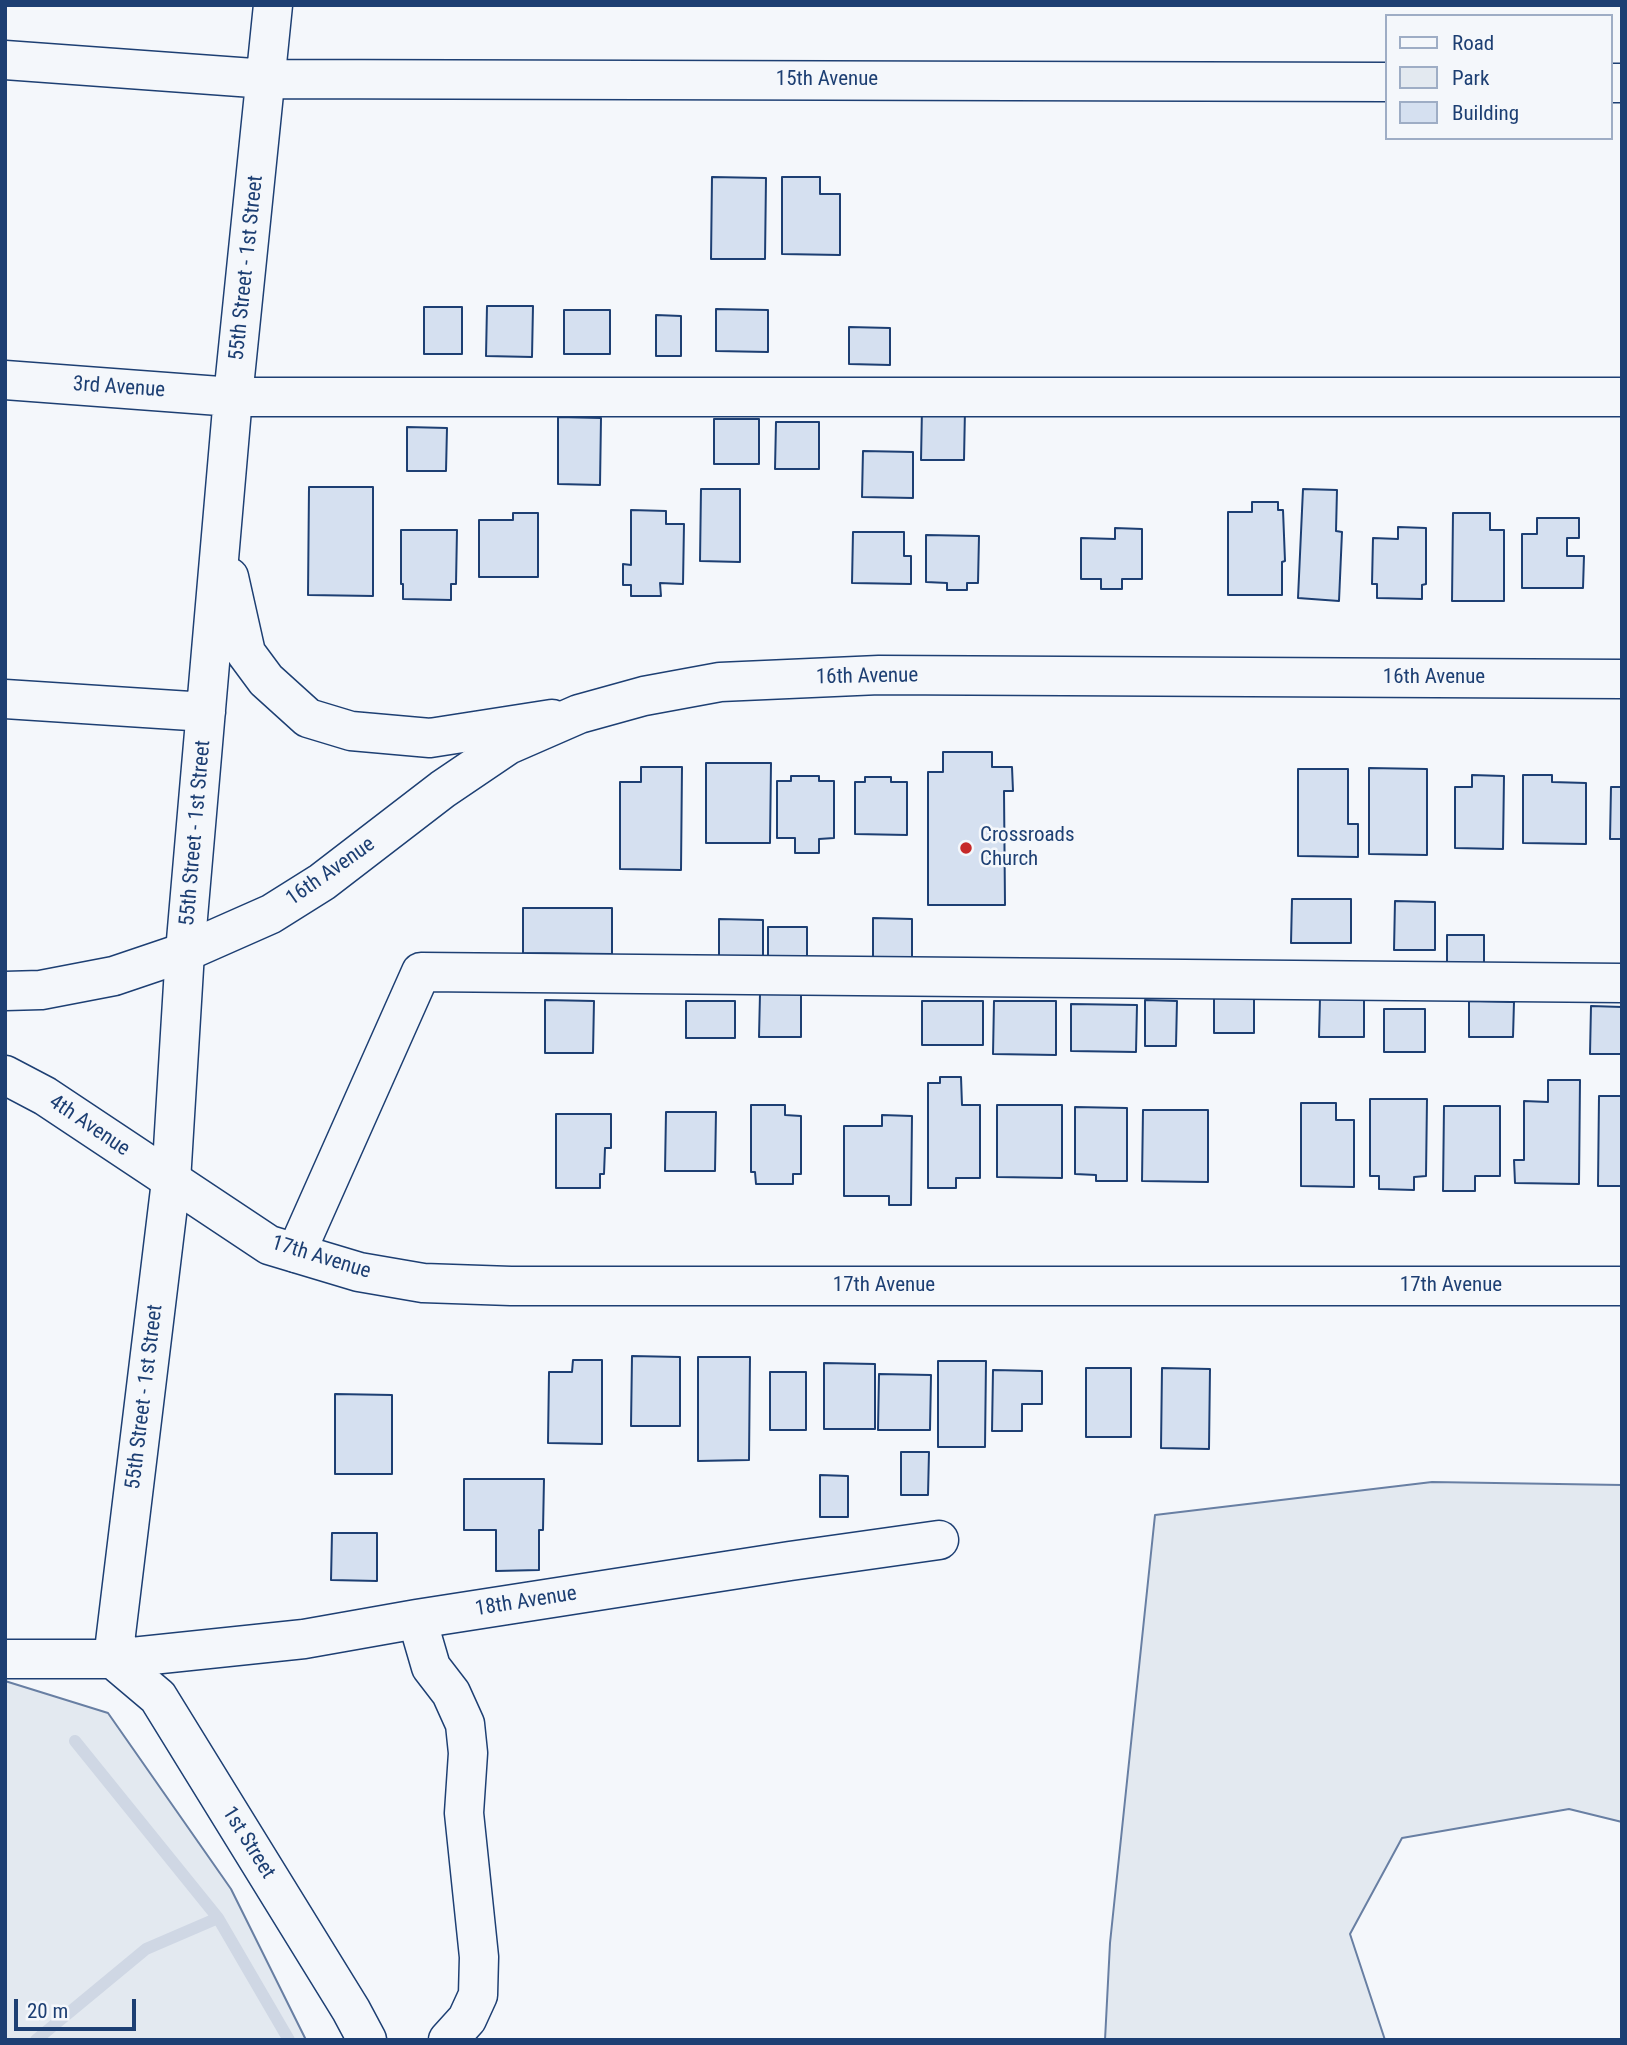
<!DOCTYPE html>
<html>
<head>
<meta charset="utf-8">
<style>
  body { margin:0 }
  #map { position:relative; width:1627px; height:2045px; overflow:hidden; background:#f4f7fb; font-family:"Roboto Condensed",sans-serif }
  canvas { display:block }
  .frame { position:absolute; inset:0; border:7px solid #1d3f73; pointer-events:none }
  .legend { position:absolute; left:1385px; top:14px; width:228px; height:126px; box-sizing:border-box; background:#f4f7fb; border:2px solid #9eadc5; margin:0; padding:9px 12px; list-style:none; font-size:21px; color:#1d3f73 }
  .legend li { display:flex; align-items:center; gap:14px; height:35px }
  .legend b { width:35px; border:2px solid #9eadc5 }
  .scale { position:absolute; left:14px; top:1999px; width:122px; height:32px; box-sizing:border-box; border:4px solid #1d3f73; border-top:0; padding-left:9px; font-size:21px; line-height:24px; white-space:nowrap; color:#1d3f73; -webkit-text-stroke:5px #f4f7fb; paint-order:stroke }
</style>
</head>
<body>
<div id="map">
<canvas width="1627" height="2045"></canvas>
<div class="frame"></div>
<ul class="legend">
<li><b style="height:9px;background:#f4f7fb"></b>Road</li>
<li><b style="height:19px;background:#e3e9f0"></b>Park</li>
<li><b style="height:19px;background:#d5e0f0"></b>Building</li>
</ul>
<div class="scale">20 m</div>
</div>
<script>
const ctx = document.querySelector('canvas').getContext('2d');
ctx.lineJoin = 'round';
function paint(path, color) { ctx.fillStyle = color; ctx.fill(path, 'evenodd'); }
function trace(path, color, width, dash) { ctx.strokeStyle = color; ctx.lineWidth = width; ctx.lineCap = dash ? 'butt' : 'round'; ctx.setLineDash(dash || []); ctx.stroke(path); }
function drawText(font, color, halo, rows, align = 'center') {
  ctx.font = font + ' "Roboto Condensed",sans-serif'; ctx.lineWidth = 5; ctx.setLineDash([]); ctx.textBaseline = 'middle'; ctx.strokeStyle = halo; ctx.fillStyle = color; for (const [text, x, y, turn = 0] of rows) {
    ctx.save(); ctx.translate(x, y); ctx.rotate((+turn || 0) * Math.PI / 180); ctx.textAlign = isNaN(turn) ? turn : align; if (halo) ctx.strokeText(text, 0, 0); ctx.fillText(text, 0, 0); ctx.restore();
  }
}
const green = new Path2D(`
  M1432 1482 1622 1485V1822L1569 1809 1402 1838 1350 1934 1385 2040H1105L1110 1943 1155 1515Z
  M5 1681 108 1713 231 1889 306 2040H5Z`);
paint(green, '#e3e9f0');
trace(green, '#687fa3', 2);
trace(new Path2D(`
  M75 1741 218 1918 289 2040
  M36 2040 146 1949 218 1918`), '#cfd7e4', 12);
const building = new Path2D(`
  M712 177 766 178 765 259H711Z
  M782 177H820V194H840V255L782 254Z
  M487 306H533L532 357 486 356Z
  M424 307H462V354H424Z
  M716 309 768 310V352L716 351Z
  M564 310H610V354H564Z
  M656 315 681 316V356H656Z
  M849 327 890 328V365L849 364Z
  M922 408 965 409 964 460H921Z
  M558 417 601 418 600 485 558 484Z
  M714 419H759V464H714Z
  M776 422H819V469H775Z
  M407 427 447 428 446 471H407Z
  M863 451 913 452V498L862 497Z
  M309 487H373V596L308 595Z
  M701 489H740V562L700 561Z
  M1303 489 1337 490 1336 531 1342 532 1339 601 1298 598Z
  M1252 502H1278V510H1283L1285 561 1282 562V595H1228V512H1252Z
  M631 510 666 511V524H684L683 584 660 583 661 596H631V585H623V564L631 565Z
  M513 513H538V577H479V520H513Z
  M1453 513H1490V530H1504V601H1452Z
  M1537 518H1579V538H1567V556H1584L1583 588H1522V534H1537Z
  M1398 527 1426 528V584L1422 585V599L1377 598V584H1372L1373 538 1398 539Z
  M1115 528 1142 529V579H1122V589H1101V579H1081V538L1115 539Z
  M401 530H457L456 584H451V600L403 599V584H401Z
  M853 532H904V556H911V584L852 583Z
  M926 535 979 536 978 583H967V590H947V583L926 582Z
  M943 752H992V767H1012L1013 791H1004L1005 905H928V772H943Z
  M706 763H771L770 843H706Z
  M641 767H682L681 870 620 869V782H641Z
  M1369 768 1427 769V855L1369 854Z
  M1298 769H1348V824H1358V857L1298 856Z
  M1472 775 1504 776 1503 849 1455 848V787H1472Z
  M1523 775H1552V782L1586 783V844L1523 843Z
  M791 776H819V781H834V838L819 839V853H795V838H777V781H791Z
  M865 777H891V782H907V835L855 834V782H865Z
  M1611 787H1622V839H1610Z
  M1292 899H1351V943H1291Z
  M1395 901 1435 902V950H1394Z
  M523 908H612V954L523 953Z
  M873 918 912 919V962H873Z
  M719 919 763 920V960H719Z
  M768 927H807V959H768Z
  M1447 935H1484V967L1447 966Z
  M760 994H801V1037H759Z
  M1214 994H1254V1033H1214Z
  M1320 998H1364V1037H1319Z
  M545 1000 594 1001 593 1053H545Z
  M1145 1000 1177 1001 1176 1046H1145Z
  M686 1001H735V1038H686Z
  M922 1001H983V1045H922Z
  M994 1001H1056V1055L993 1054Z
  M1469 1001 1514 1002 1513 1037H1469Z
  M1071 1004 1137 1005 1136 1052 1071 1051Z
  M1591 1006 1622 1007V1054H1590Z
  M1384 1009H1425V1052H1384Z
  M940 1077H961L962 1105H980V1178H956V1188H928V1083H940Z
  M1548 1080H1580L1579 1184 1515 1183 1514 1160H1524V1101L1548 1102Z
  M1599 1096H1622V1186H1598Z
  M1370 1099H1427L1426 1176 1414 1177V1190L1379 1189V1176H1370Z
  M1301 1103H1336V1120H1354V1187L1301 1186Z
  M751 1105H785V1115L801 1116V1174H793V1184H756L755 1172H751Z
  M997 1105H1062V1178L997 1177Z
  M1444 1106H1500V1176H1475V1191H1443Z
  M1075 1107 1127 1108V1181H1096V1175L1075 1174Z
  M1143 1110H1208V1182L1142 1181Z
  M666 1112H716L715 1171H665Z
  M556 1114H611V1148H605L604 1174H600V1188H556Z
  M882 1115 912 1116 911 1205H889V1196H844V1126H882Z
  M632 1356 680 1357V1426H631Z
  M698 1357H750L749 1460 698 1461Z
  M573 1360H602V1444L548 1443 549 1372H572Z
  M938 1361H986L985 1447H938Z
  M824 1363 875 1364V1429H824Z
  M1086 1368H1131V1437H1086Z
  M1162 1368 1210 1369 1209 1449 1161 1448Z
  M993 1370 1042 1371V1404H1022V1431H992Z
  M770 1372H806V1430H770Z
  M879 1374 931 1375 930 1430H878Z
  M335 1394 392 1395V1474H335Z
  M901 1452H929L928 1495H901Z
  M820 1475 848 1476V1517H820Z
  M464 1479H544L543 1530H539V1570L496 1571V1530H464Z
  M332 1533H377V1581L331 1580Z`);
paint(building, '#d5e0f0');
trace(building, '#1d3f73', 2);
const minor = new Path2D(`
  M5 60 267 79 1387 82
  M1611 83H1622
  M5 380 233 397H1622
  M229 577 246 653 266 680 308 718 351 731 430 738 552 719
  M5 699 206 712
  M296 1253 421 972 1622 983
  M417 1619 431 1667 451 1693 465 1724 468 1753 464 1813 479 1957 478 1995 467 2019 448 2040
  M5 1659H113L304 1639 417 1619 790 1561 939 1540
  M113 1659 171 1181 185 952 233 397 273 5
  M113 1659 158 1697 351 2010 367 2040`);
const major = new Path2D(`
  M5 991 41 990 114 976 185 952 271 914 322 882 443 789 508 745 579 714 644 696 720 682 879 675 1622 679
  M5 1075 45 1096 269 1245 359 1272 423 1283 511 1286H1622`);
trace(minor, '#1d3f73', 41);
trace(major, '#1d3f73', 41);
trace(minor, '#f4f7fb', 38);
trace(major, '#f4f7fb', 38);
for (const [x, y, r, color] of [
  [966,848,7,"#c62828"]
]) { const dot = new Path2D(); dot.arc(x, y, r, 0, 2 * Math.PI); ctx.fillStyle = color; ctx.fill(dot); trace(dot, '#f4f7fb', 2.5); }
drawText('21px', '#1d3f73', '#f4f7fb', [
  ["15th Avenue",827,80],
  ["55th Street - 1st Street",247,268,-84],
  ["3rd Avenue",119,388,4],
  ["16th Avenue",867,677,-1],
  ["16th Avenue",1434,678],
  ["55th Street - 1st Street",196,833,-85],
  ["16th Avenue",331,872,-35],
  ["4th Avenue",89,1126,34],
  ["17th Avenue",321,1258,17],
  ["17th Avenue",884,1286],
  ["17th Avenue",1451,1286],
  ["55th Street - 1st Street",145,1397,-83],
  ["18th Avenue",526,1602,-9],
  ["1st Street",248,1843,58]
]);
drawText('21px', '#1d3f73', '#f4f7fb', [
  ["Crossroads",980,836],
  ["Church",980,860]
], 'left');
</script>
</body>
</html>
